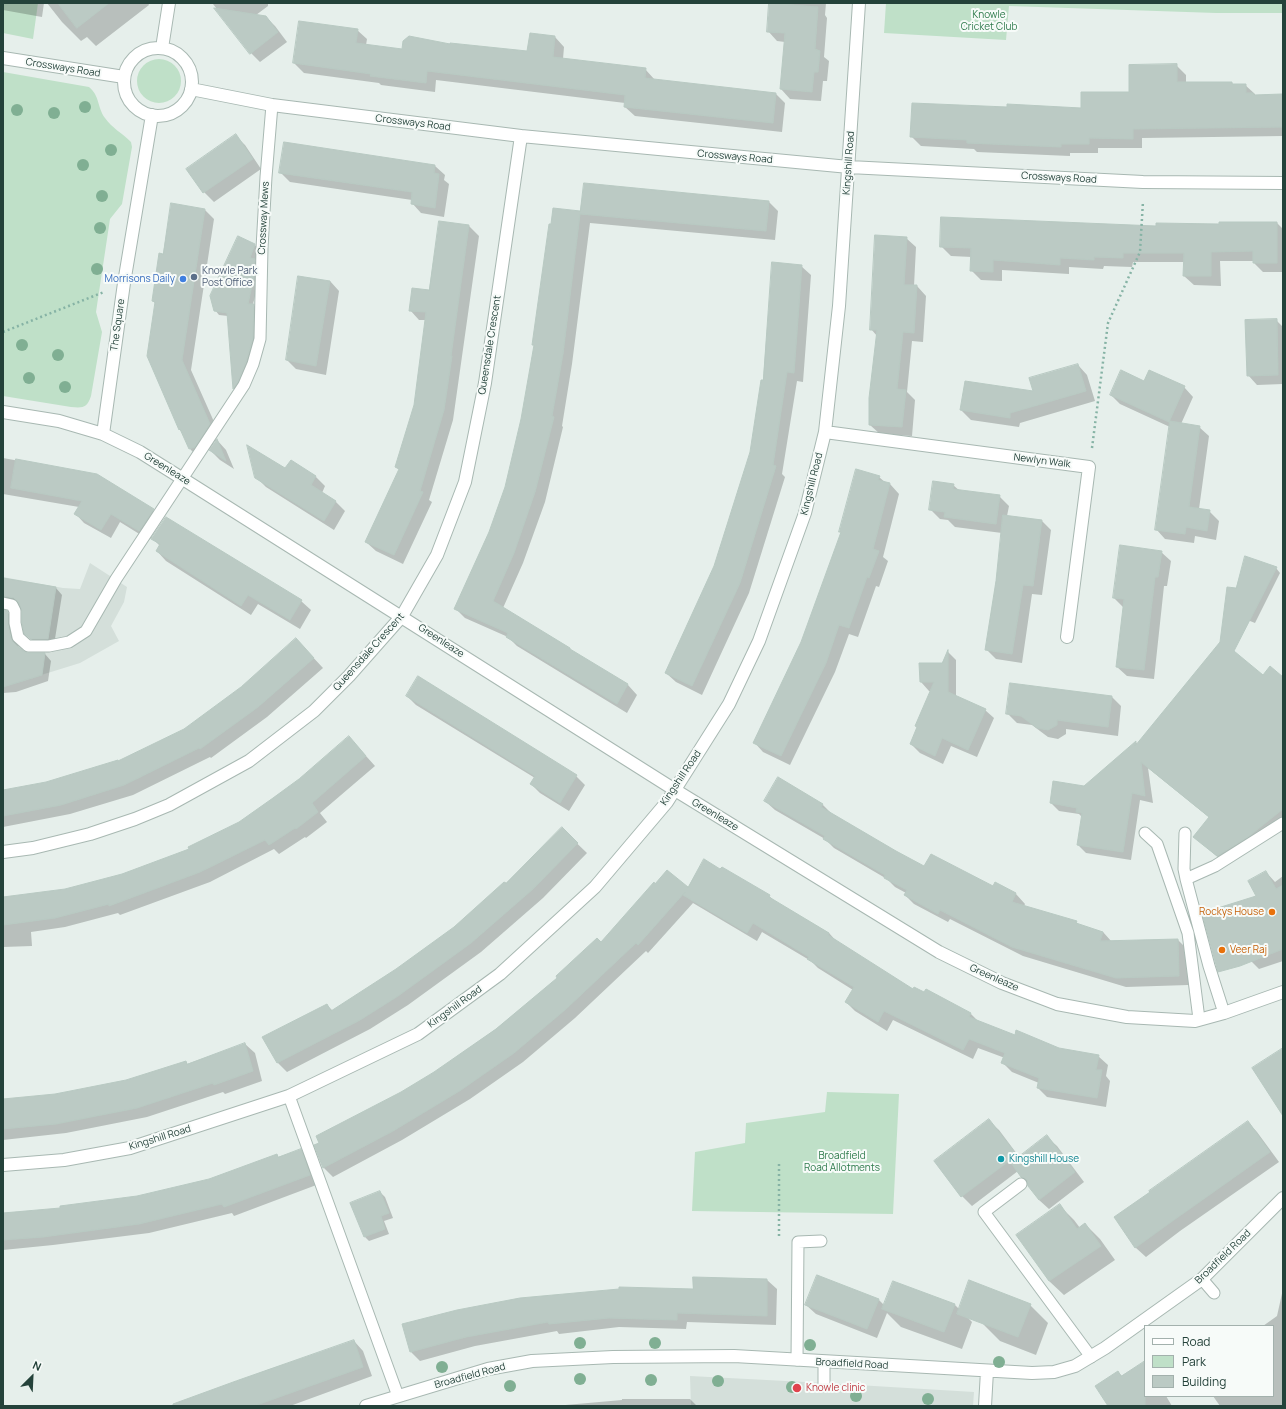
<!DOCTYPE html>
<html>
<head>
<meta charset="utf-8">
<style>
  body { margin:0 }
  #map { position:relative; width:1286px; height:1409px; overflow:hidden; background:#e6efeb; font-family:Manrope,sans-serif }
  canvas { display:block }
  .frame { position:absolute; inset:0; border:4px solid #24423a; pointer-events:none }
  .legend { position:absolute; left:1144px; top:1325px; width:130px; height:72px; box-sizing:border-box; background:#f7fbf9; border:1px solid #a3b1ad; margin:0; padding:5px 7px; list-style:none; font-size:12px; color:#24423a }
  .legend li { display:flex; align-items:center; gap:8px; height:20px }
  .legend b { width:20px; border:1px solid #a3b1ad }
  .north { position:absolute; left:12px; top:1357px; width:40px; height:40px; -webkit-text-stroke:3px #f7fbf9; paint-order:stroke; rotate:24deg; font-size:11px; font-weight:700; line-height:16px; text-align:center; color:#24423a }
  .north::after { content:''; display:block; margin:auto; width:14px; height:18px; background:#24423a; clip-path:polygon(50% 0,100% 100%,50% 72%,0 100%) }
</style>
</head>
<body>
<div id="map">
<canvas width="1286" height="1409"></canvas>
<div class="frame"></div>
<ul class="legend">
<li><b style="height:5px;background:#fff"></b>Road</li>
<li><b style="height:11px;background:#bfe0c8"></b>Park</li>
<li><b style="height:11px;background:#bbcac4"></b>Building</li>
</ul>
<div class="north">N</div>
</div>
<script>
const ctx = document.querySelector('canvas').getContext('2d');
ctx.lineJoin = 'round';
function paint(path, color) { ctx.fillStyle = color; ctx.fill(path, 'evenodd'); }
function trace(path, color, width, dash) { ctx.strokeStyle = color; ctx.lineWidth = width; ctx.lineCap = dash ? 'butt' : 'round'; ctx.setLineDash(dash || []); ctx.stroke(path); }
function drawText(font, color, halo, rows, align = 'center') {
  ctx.font = font + ' Manrope,sans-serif'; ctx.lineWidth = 4; ctx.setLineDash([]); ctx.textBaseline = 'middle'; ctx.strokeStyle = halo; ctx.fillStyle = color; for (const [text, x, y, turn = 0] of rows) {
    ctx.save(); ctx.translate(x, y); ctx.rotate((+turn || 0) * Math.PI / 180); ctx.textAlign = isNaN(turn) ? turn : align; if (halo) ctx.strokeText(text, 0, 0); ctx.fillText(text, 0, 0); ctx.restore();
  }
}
paint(new Path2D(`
  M90 563 127 587 124 602 111 626 119 641 80 663 9 685 3 686V577L63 588 80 589Z
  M690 1376 824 1383 974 1392 973 1406H691Z`), '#d4dfda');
paint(new Path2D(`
  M3 3H38L33 39 3 33Z
  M886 3H1283V13H1216L1009 6 1006 40 884 33Z
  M137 81a22 22 0 1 1 44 0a22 22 0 1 1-44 0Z
  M3 72 89 87C100 96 97 107 105 118 112 128 122 133 131 142L132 147 122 204 110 219 96 312 102 332 91 396C87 408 83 408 71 407L3 396Z
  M827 1092 899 1094 893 1214 692 1211 695 1152 745 1143 746 1123 825 1112Z`), '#bfe0c8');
paint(new Path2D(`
  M3 3H44L42 17 3 10Z
  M47 3H148L149 5 96 46 87 37 81 41 62 22Z
  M214 3H268V6L256 15 266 17 275 26 287 42 260 62 251 53 213 4Z
  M770 3H826L825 15 827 18 824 57 829 61 827 81H823L821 101 790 99 781 89 785 42 777 41 768 31Z
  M357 30 367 39 366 45 403 50 451 45 528 52 555 37 564 47 563 59 645 69 655 80 776 94 785 103 782 132 635 116 625 107V103L436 80 435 92 381 85 379 83 304 73 294 63Z
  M1176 65 1186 75V83H1232L1234 85H1245L1255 94V96L1282 95 1283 97V136L1142 138V148H1098V153H1070V156L977 152 974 149 921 146 912 137 1008 108 1082 109 1130 93Z
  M236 136 245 145 261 169 214 202 204 192 188 169Z
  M285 143 435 166 445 175 444 180 449 184 444 217 421 213 412 203V200L290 182 280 172Z
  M769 202 778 211 775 240 590 223 572 364 562 426 563 427 545 502 523 563 503 608 574 653 628 685 637 695 627 713 517 646 508 637 465 618 456 609 490 533 506 487 522 419 534 346 533 344 550 225 581 213Z
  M205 210 214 219 191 370 219 433 204 456 199 458 190 449 182 432 179 429 156 304 153 301 164 255Z
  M440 222 469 226 479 236 453 420 429 500 432 502 403 564 376 551 366 542 400 470 396 467 415 405 426 320H419L410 310 430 291Z
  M1277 223 1283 229V272H1263L1254 263V261H1220L1221 286 1194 285 1184 276 1185 262H1133L1132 267 1104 266 1103 269 1069 267V274L1002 270V281L981 280 971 270 972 257 951 256 941 246 1157 227Z
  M239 238 255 245 259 250 255 261 259 265V281L253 304 258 310 257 343 238 392 234 388 228 316 219 315 215 310Z
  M906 238 916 247 914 286H917L926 296 923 342 912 341 907 392 915 400 912 436 880 434 870 425 877 336 871 329Z
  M801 266 811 275 803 382 797 381 782 474 785 477 749 593 702 695 676 682 666 673 715 566 751 452Z
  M330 281 339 291 326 375 296 369 287 360Z
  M1276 320 1283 327V384L1257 385 1248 375Z
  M1078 365 1087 375 1095 401 1020 423 1019 427 971 420 961 410 1034 392Z
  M1145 382 1184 387 1193 397 1181 424 1199 427 1209 436 1199 509 1209 511 1219 521 1216 540 1195 536 1194 543 1165 539 1156 529 1170 427 1120 404 1111 395Z
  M217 440 226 450 234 469 220 460 210 450Z
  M3 458 97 475 153 510 162 519 149 540 120 522 111 538 84 523 75 513 79 507 3 494Z
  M291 461 316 477 325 486 322 493 336 502 345 511 334 530 266 487 256 477 286 470Z
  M879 477 886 483 890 484 899 494 883 557 888 561 879 587 876 586 858 637 849 634 835 672 790 765 763 752 754 742 802 642 842 533 840 532Z
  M953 485 960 491 999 496 1009 506 1007 516 1041 520 1051 530 1042 595 1032 594 1022 663 996 659 986 649 996 581 1002 533 955 527 948 520 940 519 930 509Z
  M152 538 301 601 311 610 300 629 258 604 251 615 166 561 157 551 160 546Z
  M1161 552 1171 561 1167 586H1164L1154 679 1127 676 1117 667 1124 608 1114 598Z
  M1276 568 1280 573 1255 623 1230 613 1237 590Z
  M3 579 56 588 62 595 54 645H38L25 633 23 610 20 605 11 602 3 607Z
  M3 611 7 612 14 619V632L19 649 27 654H45L51 661 48 681 16 692 3 693Z
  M296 639 323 668 267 717 211 758 210 757 133 795 70 814 3 827V791L47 783 119 762 184 730 242 688Z
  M948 652 956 660V697L985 710 994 718 977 757 951 746 943 764 920 753 911 744 918 728 916 726 931 691H929L921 682 943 664Z
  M1263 676 1283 679V823L1226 864 1194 837 1210 818 1148 768 1153 803 1140 800 1131 860 1086 853 1078 845 1082 817 1079 814 1059 811 1051 803 1084 787 1136 742 1138 745Z
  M419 677 576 776 585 785 569 811 540 793 531 784 535 778 416 705 407 696Z
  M1112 697 1121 706 1118 736 1066 729V734L1058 739 1048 737 1032 725 1017 723 1007 713Z
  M349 737 375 766 320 813 327 822 306 838 305 837 279 854 274 849 210 882 120 915 118 913 65 927 31 932 32 946 3 947V898L65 890 122 875 190 850 239 823 299 780Z
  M765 801 822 804 832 814 924 868 994 888 996 884 1016 894 1025 904 1024 906 1076 922 1081 926 1103 932 1112 942 1178 940 1188 950V985L1126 987 1023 956 950 919 948 922 914 904 905 895 906 893 895 887 887 879 834 848 825 839 775 810Z
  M562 829 587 853 543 898 481 952 408 1005 370 1029 287 1072 277 1062 327 1005 333 1011 397 970 454 928 506 885Z
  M1266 872 1275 882 1283 876V961L1259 969 1251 961 1257 896Z
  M656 885 769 896 776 902 829 933 838 943 914 990 971 1014 978 1021 1015 1036 1059 1049 1098 1056 1108 1065 1106 1076 1110 1081 1106 1107 1047 1097 1038 1088 1039 1083 1012 1072 1003 1063 1005 1058 978 1048 973 1059 893 1020 887 1031 855 1011 846 1002 853 990 818 968 811 961 762 932 757 941 693 903 648 953 646 951 575 1018 523 1062 470 1099 402 1140 333 1177 323 1167 321 1143 434 1073 496 1029 601 943Z
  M245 1044 255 1053 262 1081 225 1094 223 1092 147 1117 66 1133 3 1140V1100L56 1095 126 1081 186 1062 188 1065Z
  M989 1121 999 1130 1020 1158 1047 1137 1057 1146 1084 1182 1049 1209 1039 1200 1029 1185 1028 1183 1018 1171 972 1206 962 1196 935 1161Z
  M1248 1122 1257 1132 1279 1162 1180 1231 1146 1257 1136 1248 1116 1218Z
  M301 1150 310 1160 319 1184 234 1216 232 1213 149 1233 53 1245 3 1250V1213L61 1209 137 1197 209 1180 277 1155 279 1158Z
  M380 1192 385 1197 393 1218 384 1221 389 1234 369 1241 365 1237 351 1203Z
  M1060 1206 1074 1220 1080 1228 1085 1224 1100 1239 1115 1260 1064 1295 1049 1281 1018 1235Z
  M818 1276 879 1300 885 1306 954 1304 972 1322 962 1349 901 1327 887 1313 877 1338 816 1314 806 1305Z
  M694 1278 767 1280 777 1289 776 1325 687 1322 686 1329 619 1327 559 1334 557 1331 475 1346 420 1361 411 1352 457 1311 694 1290Z
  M1283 1289V1406H1220L1213 1396H1273V1326H1263L1277 1316Z
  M1030 1305 1048 1323 1036 1355 1000 1341 982 1323Z
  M354 1341 363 1351 372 1376 290 1406H173L267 1370Z
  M1145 1366V1396H1166L1172 1406H1109L1118 1372 1122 1376Z
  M622 1399H690L697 1406H554L622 1400Z`), '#0003');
const building = new Path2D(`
  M58 3H109L77 28Z
  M769 3 818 7 815 49 820 51 818 72H814L812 92 780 89 785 33 767 32Z
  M214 8 266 16 278 32 250 54Z
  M299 21 358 29 356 43 402 49 403 41 409 36 450 44V43L527 51 530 33 555 36 553 57 646 68 645 78 776 93 773 123 624 107 625 95 427 71 426 83 370 76 371 74 293 63Z
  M1177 64V82H1232V84H1246V93H1253L1254 95 1282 94 1283 127 1133 129V139L1089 138V144H1061V147L967 143V140L910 137 912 103 1007 107V104L1081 108V92H1129V65Z
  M236 134 253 159 203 193 186 169Z
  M284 142 435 165 434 173 439 174 435 208 411 204 412 192 279 173Z
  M584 183 769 201 766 231 580 214 563 354 552 416 554 417 535 492 514 553 493 601 570 648V649L628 684 617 704 506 637 508 633 454 609 489 532 505 487 521 419 534 345H532L549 224H551L553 208 580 211Z
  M171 203 205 209 182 360 210 424 195 447 189 449 180 429 179 430 147 356 155 302 152 301 159 253 163 254Z
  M941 217 1156 226V223L1219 224V222H1277V263H1253V251L1211 252V276H1183L1184 253H1123V258L1094 257V260L1060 258V265L993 260V272L970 271 971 248 940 247Z
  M439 221 469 225 451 356H452L444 410 420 491 423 492 394 555 365 542 399 469 395 467 414 405 426 312 409 311 412 288 429 290Z
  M875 235 907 237 904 285H917L914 333 903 332 897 389 906 390 902 427 869 425V398L877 330H870Z
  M238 236 255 244 250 258 255 259 254 276 248 304H254L253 338 246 362 238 382 233 389 227 313 214 311 210 296Z
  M772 262 802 265 794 373 787 372 773 465 776 466 740 583 692 686 665 673 714 566 750 452 761 380H763Z
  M298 276 330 281 316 366 286 360Z
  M1277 319 1278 375 1247 376 1245 320Z
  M1078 364 1086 391 1010 413V418L960 410 965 381 1033 391 1029 378Z
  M1121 370 1144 381 1149 370 1185 386 1169 422 1110 395Z
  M1170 421 1200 426 1189 507 1210 510 1207 531 1186 527 1185 534 1155 530Z
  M217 439 226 461 209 450Z
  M247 445 285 468 291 460 316 476 311 485 336 501 324 521 255 478Z
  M16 459 97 474 154 509 139 531 111 514 101 530 74 514 82 501 11 488Z
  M856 469 880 476 878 480 890 483 873 549 879 551 869 578 867 577 849 628 839 625 826 663 781 756 753 743 801 642 841 532H839Z
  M933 481 954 484 953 489 1000 495 996 524 944 517 945 512 929 510Z
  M1003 515 1042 520 1033 586 1023 585 1012 654 985 650 996 581Z
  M166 517 302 600 290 620 248 595 241 606 156 551 160 544 151 539Z
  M1120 545 1162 551 1158 577H1155L1144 670 1116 667 1124 599 1113 598Z
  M1245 556 1277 567 1234 651 1263 675 1270 666 1283 677V809L1248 837 1217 856 1193 837 1209 817 1141 762 1145 796 1132 793 1123 852 1077 845 1082 813 1076 812 1077 808 1050 803 1053 781 1084 786 1136 741 1135 746 1220 642 1227 587 1236 588Z
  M3 578 56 587 48 639H31L24 633 22 622V611L18 602 14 598 3 596Z
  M3 610 7 611 8 613V624L11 638 13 642 23 651 27 653H45L42 675 3 687Z
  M296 638 314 658 258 707 200 749 199 748 124 785 61 805 3 816V790L46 782 118 760V761L184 729 241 687Z
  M948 650V692L986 709 968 750 942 738 935 756 910 744 917 727 915 726 934 682H920L919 663H942Z
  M418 676 577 775 560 803 530 784 535 776 406 696Z
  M1010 683 1112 696 1108 727 1057 720V725L1048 730 1037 728 1021 716 1006 714Z
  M349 736 366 756 312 803 318 812 296 829 295 828 269 845 265 840 200 872 109 906V904L55 918 3 925V897L65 889 122 874 189 849 188 847 239 822 273 798 299 779Z
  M778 777 823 804 821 807 896 851 924 866 931 854 993 886 995 882 1016 893 1012 902 1077 921 1076 923 1103 932 1100 941 1178 939 1179 976 1116 978 1012 947 940 910 938 914 904 895 907 890 884 878 885 875 823 839 825 836 764 801Z
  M562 827 578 843 533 889 471 943 398 996 360 1020 277 1063 262 1037 327 1004 331 1011 396 969 454 927 504 882 506 883Z
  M704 859 720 869 722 867 770 895 769 897 829 933 828 935 913 989 914 987 924 992 926 989 971 1013 969 1017 1015 1035 1016 1030 1059 1048 1099 1055 1096 1070H1102L1097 1098 1037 1088 1039 1078 1001 1063 1005 1053 969 1039 963 1050 884 1011 878 1022 845 1002 854 987 807 959 809 957 753 923 747 933 683 895 685 892 638 945 636 943 566 1009 514 1053 461 1090 393 1131 323 1168 314 1145 319 1143 316 1136 401 1092 434 1072 496 1029 557 978 556 976 597 938 601 942 654 882 655 884 667 870 688 887Z
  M1266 871 1276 889 1283 885V949L1240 966 1218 972 1202 913 1256 896 1248 881Z
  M245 1043 253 1071 214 1085 213 1083 137 1108 91 1117 56 1124 3 1129V1099L55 1094 126 1080 186 1061 187 1064Z
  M1283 1048V1116L1252 1068Z
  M989 1119 1017 1155 961 1197 934 1161Z
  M1248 1121 1270 1152 1171 1222 1135 1248 1114 1217 1150 1192 1149 1191Z
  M1047 1135 1075 1172 1039 1200 1028 1186 1027 1180 1021 1177 1011 1163Z
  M301 1149 310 1175 224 1207 222 1204 139 1224 43 1237 3 1240V1213L60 1208V1206L137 1196 209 1179 277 1154 278 1157Z
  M380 1191 389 1213 381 1216 385 1229 364 1237 350 1203Z
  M1060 1204 1077 1229 1085 1223 1101 1246 1049 1281 1016 1235Z
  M817 1275 879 1299 867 1329 805 1305Z
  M693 1277 767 1279V1316L677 1313V1320L609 1318 549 1324 548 1322 466 1337 410 1352 402 1324 457 1310 520 1298 619 1289V1287L693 1289Z
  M969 1280 1031 1304 1018 1337 957 1314Z
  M893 1281 955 1304 944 1332 882 1309Z
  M354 1340 363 1367 254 1406H173V1404L236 1381Z
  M1145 1361V1406H1108L1095 1386 1118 1371 1121 1376Z`);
paint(building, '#bbcac4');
trace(building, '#b8c9c2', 1);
const service = new Path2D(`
  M3 603 12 605 15 611V623L18 637 28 646H49L69 642 86 631 116 579 244 385 253 364 260 339 262 248 266 177 272 105
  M1145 833 1157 844 1188 933 1199 1019
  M1185 833 1184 869 1186 879 1209 966 1224 1013
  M1186 879 1215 866 1283 823
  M289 1096 398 1396
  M1021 1184 984 1212 1091 1357
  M1202 1279 1214 1293
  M797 1360 798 1242 821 1241
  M824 1383V1362`);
const minor = new Path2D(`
  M162 48 169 3
  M124 82a34 34 0 1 1 68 0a34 34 0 1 1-68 0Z
  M3 58 124 77
  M191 89 272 105 521 136 849 167 1143 182 1283 183
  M3 412 59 421 103 434 124 283 152 115
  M825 432 1089 467 1067 637
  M103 434 140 452 183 479 675 790 939 952 1002 983 1057 1004 1127 1017 1195 1021 1224 1013 1283 992
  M3 852 33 848 90 834 135 819 169 805 249 761 314 711 349 676 402 616 437 555 465 482 485 383 521 136
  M3 1165 64 1160 130 1148 289 1096 418 1034 500 974 595 887 667 802 729 704 759 641 805 513 825 432 839 306 859 3
  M366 1406 488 1369 532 1361 613 1357 734 1356 1032 1373 1054 1372 1075 1366 1105 1348 1202 1279 1283 1198
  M985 1406 987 1371`);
trace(service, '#a8b8b2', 13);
trace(minor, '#a8b8b2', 14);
trace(new Path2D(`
  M3 332 104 292
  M1092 448 1108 323 1140 252 1143 201
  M779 1164V1237`), '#86b3a5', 2.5, [2, 3]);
trace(service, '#fff', 11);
trace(minor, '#fff', 12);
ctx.fillStyle = '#80af93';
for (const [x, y] of [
  [85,107],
  [17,110],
  [54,113],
  [111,150],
  [83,165],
  [102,196],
  [100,228],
  [97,269],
  [22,345],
  [58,355],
  [29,378],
  [65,387],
  [580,1343],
  [655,1343],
  [810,1345],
  [999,1362],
  [442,1367],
  [580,1379],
  [651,1380],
  [718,1381],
  [510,1386],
  [792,1387],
  [856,1396],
  [928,1399]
]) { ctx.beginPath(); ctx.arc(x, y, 6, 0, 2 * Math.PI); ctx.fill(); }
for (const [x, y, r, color] of [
  [194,277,4,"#5c6f8a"],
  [183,279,4,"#3f7fe0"],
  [1272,912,4,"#e8710a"],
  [1222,950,4,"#e8710a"],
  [1001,1159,4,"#0f9aa8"],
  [797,1388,5,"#e0444e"]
]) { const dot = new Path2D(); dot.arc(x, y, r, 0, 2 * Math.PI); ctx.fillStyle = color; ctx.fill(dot); trace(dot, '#f7fbf9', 1.5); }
drawText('10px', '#2d7a4b', '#f7fbf9', [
  ["Knowle",989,15],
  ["Cricket Club",989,27],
  ["Broadfield",842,1156],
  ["Road Allotments",842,1168]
]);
drawText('10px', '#24423a', '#f7fbf9', [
  ["Crossways Road",63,68,9],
  ["Crossways Road",413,123,7],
  ["Crossways Road",735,157,5],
  ["Kingshill Road",849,163,-86],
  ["Crossways Road",1059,178,3],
  ["Crossway Mews",264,218,-87],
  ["The Square",118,325,-82],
  ["Queensdale Crescent",490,345,-81],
  ["Newlyn Walk",1042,461,7],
  ["Greenleaze",167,469,32],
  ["Kingshill Road",812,484,-76],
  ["Greenleaze",441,641,33],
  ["Queensdale Crescent",369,652,-48],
  ["Kingshill Road",681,778,-56],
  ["Greenleaze",715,815,31],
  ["Greenleaze",994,978,24],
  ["Kingshill Road",455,1007,-36],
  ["Kingshill Road",160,1138,-17],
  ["Broadfield Road",1223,1257,-44],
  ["Broadfield Road",852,1364,3],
  ["Broadfield Road",470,1376,-15]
]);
drawText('10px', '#4e5e75', '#f7fbf9', [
  ["Knowle Park",202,271],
  ["Post Office",202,283]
], 'left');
drawText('10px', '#366cbe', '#f7fbf9', [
  ["Morrisons Daily",175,279]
], 'right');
drawText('10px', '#c56008', '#f7fbf9', [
  ["Rockys House",1264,912],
  ["Veer Raj",1230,950,"left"]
], 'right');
drawText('10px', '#0d838f', '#f7fbf9', [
  ["Kingshill House",1009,1159]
], 'left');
drawText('10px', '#be3a42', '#f7fbf9', [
  ["Knowle clinic",806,1388]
], 'left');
</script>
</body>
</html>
